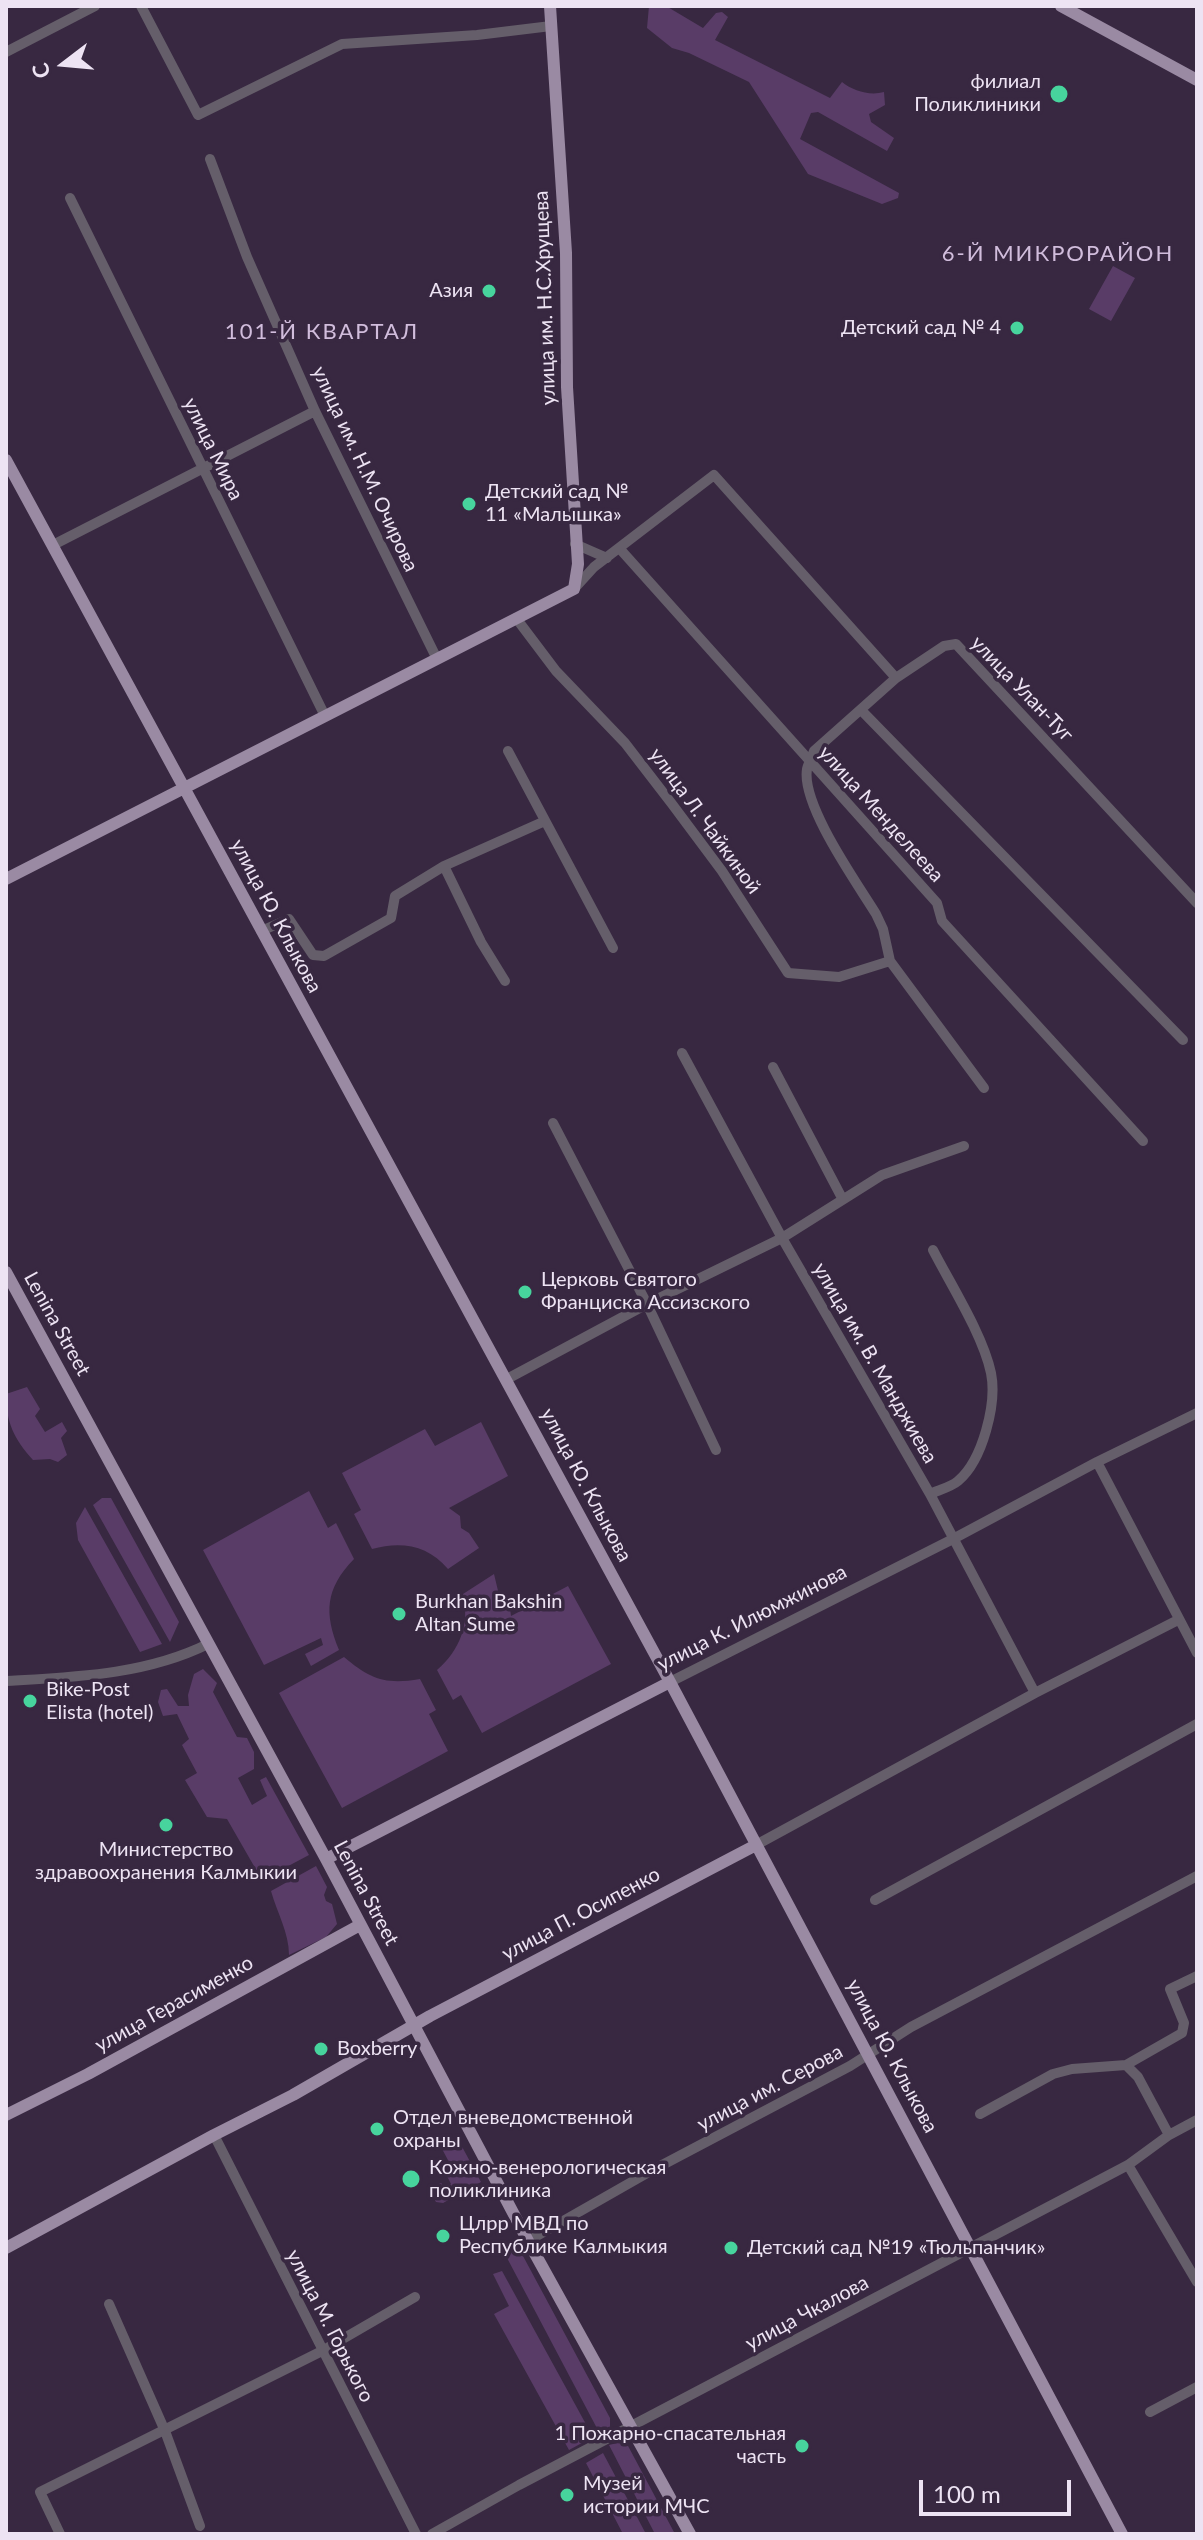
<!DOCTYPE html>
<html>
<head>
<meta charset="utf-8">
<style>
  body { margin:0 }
  #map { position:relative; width:1203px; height:2540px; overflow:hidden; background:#382841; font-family:Lato,sans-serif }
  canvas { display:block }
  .frame { position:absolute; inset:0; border:8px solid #ede3f3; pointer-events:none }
  .north { position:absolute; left:24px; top:24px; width:80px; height:80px; -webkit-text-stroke:6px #382841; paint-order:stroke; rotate:254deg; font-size:22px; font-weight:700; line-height:32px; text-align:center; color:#ede3f3 }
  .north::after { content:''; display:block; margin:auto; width:28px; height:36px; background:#ede3f3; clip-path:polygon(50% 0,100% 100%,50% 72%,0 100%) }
  .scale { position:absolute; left:919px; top:2480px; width:152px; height:36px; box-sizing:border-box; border:4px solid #ede3f3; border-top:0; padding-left:10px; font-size:24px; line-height:28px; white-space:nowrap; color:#ede3f3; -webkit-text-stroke:6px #382841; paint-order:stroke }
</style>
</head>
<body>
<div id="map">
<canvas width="1203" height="2540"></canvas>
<div class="frame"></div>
<div class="north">С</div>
<div class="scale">100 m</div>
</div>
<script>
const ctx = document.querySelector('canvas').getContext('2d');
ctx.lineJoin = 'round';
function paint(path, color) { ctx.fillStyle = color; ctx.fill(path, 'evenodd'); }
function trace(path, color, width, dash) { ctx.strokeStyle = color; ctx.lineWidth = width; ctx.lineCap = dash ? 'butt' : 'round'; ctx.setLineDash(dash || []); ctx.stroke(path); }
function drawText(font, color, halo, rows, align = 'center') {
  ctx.font = font + ' Lato,sans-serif'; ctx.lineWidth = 7; ctx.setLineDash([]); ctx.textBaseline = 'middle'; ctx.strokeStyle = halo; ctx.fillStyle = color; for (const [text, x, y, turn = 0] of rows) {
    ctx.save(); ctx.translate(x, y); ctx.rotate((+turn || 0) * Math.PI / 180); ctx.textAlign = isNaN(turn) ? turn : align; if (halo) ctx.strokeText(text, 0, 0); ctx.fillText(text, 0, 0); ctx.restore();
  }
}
paint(new Path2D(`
  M649 6H666L703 28 716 13 722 12 728 17 715 40 830 98 842 82C853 91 870 96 884 92L885 105 869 114 871 122 894 138 887 151 818 112 811 113 800 139 899 193 898 198 882 204 808 174 749 82 689 53 672 48 647 28Z
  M1113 266 1135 278 1111 321 1089 309Z
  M27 1387 40 1409 35 1416 45 1432 62 1422 67 1431 61 1438 67 1455 58 1462 50 1459 33 1460C14 1439 6 1422 6 1394Z
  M481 1422 508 1476 449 1508 460 1516 461 1528 469 1533 479 1548 448 1569C428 1545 401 1541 372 1549L354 1514 361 1510 342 1473 425 1429 435 1446Z
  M309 1491 328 1528 336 1523 354 1559C325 1589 324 1613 339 1650L311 1666 305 1654 323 1645 321 1638 264 1665 203 1550Z
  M102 1498H111L179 1622 170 1642 93 1505Z
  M85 1507 162 1644 140 1652 78 1540 76 1523Z
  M494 1574 500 1599 510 1608 511 1616 568 1586 611 1664 482 1733 461 1695 453 1700 437 1670C460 1650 470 1624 463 1594Z
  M344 1657C370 1679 385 1685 420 1679L436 1710 429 1714 448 1751 342 1808 279 1693Z
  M203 1669 217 1683 213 1692 237 1737 247 1738 254 1752V1769L238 1778 252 1805 267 1796 260 1780 266 1777 309 1855 262 1880 227 1819 207 1817 185 1780 197 1773 182 1745 189 1739 177 1714 163 1716 158 1702 161 1690 167 1689 178 1706H189L188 1695 194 1674Z
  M316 1866 327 1887 324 1895 326 1901 332 1904 337 1924 326 1937 289 1955C289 1932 277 1913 271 1891Z
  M455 2141H459L481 2182 443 2203 436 2202 428 2188 441 2183 445 2187 451 2184 443 2168 449 2162 441 2147Z
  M515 2249 523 2256 610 2418V2428L600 2434 506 2256Z
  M502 2271 593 2437 569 2450 494 2314 509 2306 493 2274Z
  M621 2442 627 2444 675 2534H655L609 2445Z
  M603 2453 646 2534H623L586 2463Z`), '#593c67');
trace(new Path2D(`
  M141 6 198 115 342 44 477 35 551 26
  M6 52 95 6
  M210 159 247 257 315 411 437 659
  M70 198 325 716
  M575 544 607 558
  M53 545 315 411
  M620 549 937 903 942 921 1143 1141
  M574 589 594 567 714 475 896 678
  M516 618 556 671 625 743 672 804 722 871 788 973 839 977 890 961
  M861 710 1183 1040
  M508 751 613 948
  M444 866 481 942 505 981
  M261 931 289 919 313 955 324 956 391 918 395 896 444 866 545 821
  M682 1053 782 1238 930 1494 1035 1693
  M773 1067 842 1198
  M984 1088 890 961 883 929 876 914C857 883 801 805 807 769 808 764 812 757 814 751L896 678 944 646 956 644 1197 903
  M553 1123 647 1304 716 1450
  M507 1379 647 1304 782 1238 882 1175 964 1146
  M1097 1462 1197 1653
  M930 1494C939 1490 951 1487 958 1481 983 1460 997 1403 991 1373 983 1335 951 1285 933 1250
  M6 1681C75 1677 145 1675 208 1644
  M670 1682 953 1539 1097 1462 1197 1413
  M756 1845 1035 1693 1178 1620
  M875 1900 1197 1724
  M1126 2065 1138 2077 1169 2135
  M980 2114 1053 2074 1072 2069 1126 2065 1182 2033 1184 2023 1170 1989 1197 1976
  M214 2135 416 2534
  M1128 2165 1197 2282
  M528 2241 649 2172 850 2066 911 2027 1197 1876
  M109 2304 165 2431 200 2526
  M1150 2412 1197 2387
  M60 2534 40 2492 322 2351 415 2297
  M432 2534 519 2485 1128 2165 1169 2135 1197 2120`), '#655e6a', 10);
trace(new Path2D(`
  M1061 6 1197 80
  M6 460 670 1682 1122 2534
  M6 879 574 589 578 564 567 387 566 253 550 6
  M6 1272 326 1859 528 2241 690 2534
  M326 1859 670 1682
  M6 2115 88 2074 360 1925
  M6 2248 214 2135 293 2095 430 2016 756 1845`), '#9a8aa3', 12);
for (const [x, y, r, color] of [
  [1059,94,10,"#47d49d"],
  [489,291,8,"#47d49d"],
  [1017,328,8,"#47d49d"],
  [469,504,8,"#47d49d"],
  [525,1292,8,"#47d49d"],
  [399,1614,8,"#47d49d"],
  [30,1701,8,"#47d49d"],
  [166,1825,8,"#47d49d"],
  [321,2049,8,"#47d49d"],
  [377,2129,8,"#47d49d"],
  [411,2179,10,"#47d49d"],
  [443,2236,8,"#47d49d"],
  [731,2248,8,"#47d49d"],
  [802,2446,8,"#47d49d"],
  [567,2495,8,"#47d49d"]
]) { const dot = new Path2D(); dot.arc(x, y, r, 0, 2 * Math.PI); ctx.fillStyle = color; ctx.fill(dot); trace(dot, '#382841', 3); }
drawText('20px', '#ede3f3', '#382841', [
  ["филиал",1041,82,"right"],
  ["Поликлиники",1041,105,"right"],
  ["Азия",473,291,"right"],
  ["Детский сад № 4",1001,328,"right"],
  ["Детский сад №",485,492],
  ["11 «Малышка»",485,515],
  ["Церковь Святого",541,1280],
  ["Франциска Ассизского",541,1303],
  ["Burkhan Bakshin",415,1602],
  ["Altan Sume",415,1625],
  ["Bike-Post",46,1690],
  ["Elista (hotel)",46,1713],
  ["Министерство",166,1850,"center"],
  ["здравоохранения Калмыкии",166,1873,"center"],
  ["Boxberry",337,2049],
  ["Отдел вневедомственной",393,2118],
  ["охраны",393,2141],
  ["Кожно-венерологическая",429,2168],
  ["поликлиника",429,2191],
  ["Цлрр МВД по",459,2224],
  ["Республике Калмыкия",459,2247],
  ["Детский сад №19 «Тюльпанчик»",747,2248],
  ["1 Пожарно-спасательная",786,2434,"right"],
  ["часть",786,2457,"right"],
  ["Музей",583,2484],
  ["истории МЧС",583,2507]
], 'left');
drawText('20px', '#ede3f3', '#382841', [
  ["улица им. Н.С.Хрущева",545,298,-92],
  ["улица Мира",213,449,64],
  ["улица им. Н.М. Очирова",365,469,65],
  ["улица Улан-Туг",1022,689,46],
  ["улица Менделеева",881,814,48],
  ["улица Л. Чайкиной",705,821,54],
  ["улица Ю. Клыкова",276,916,62],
  ["Lenina Street",57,1324,61],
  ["улица им. В. Манджиева",875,1363,60],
  ["улица Ю. Клыкова",586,1485,62],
  ["улица К. Илюмжинова",752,1618,-27],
  ["Lenina Street",366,1893,62],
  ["улица П. Осипенко",581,1914,-28],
  ["улица Герасименко",174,2004,-29],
  ["улица Ю. Клыкова",892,2056,62],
  ["улица им. Серова",770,2088,-28],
  ["улица Чкалова",807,2313,-28],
  ["улица М. Горького",330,2326,63]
]);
ctx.letterSpacing = '2px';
drawText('22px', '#d1bddc', '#382841', [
  ["6-Й МИКРОРАЙОН",1058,254],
  ["101-Й КВАРТАЛ",322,332]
]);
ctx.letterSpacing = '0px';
</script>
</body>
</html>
